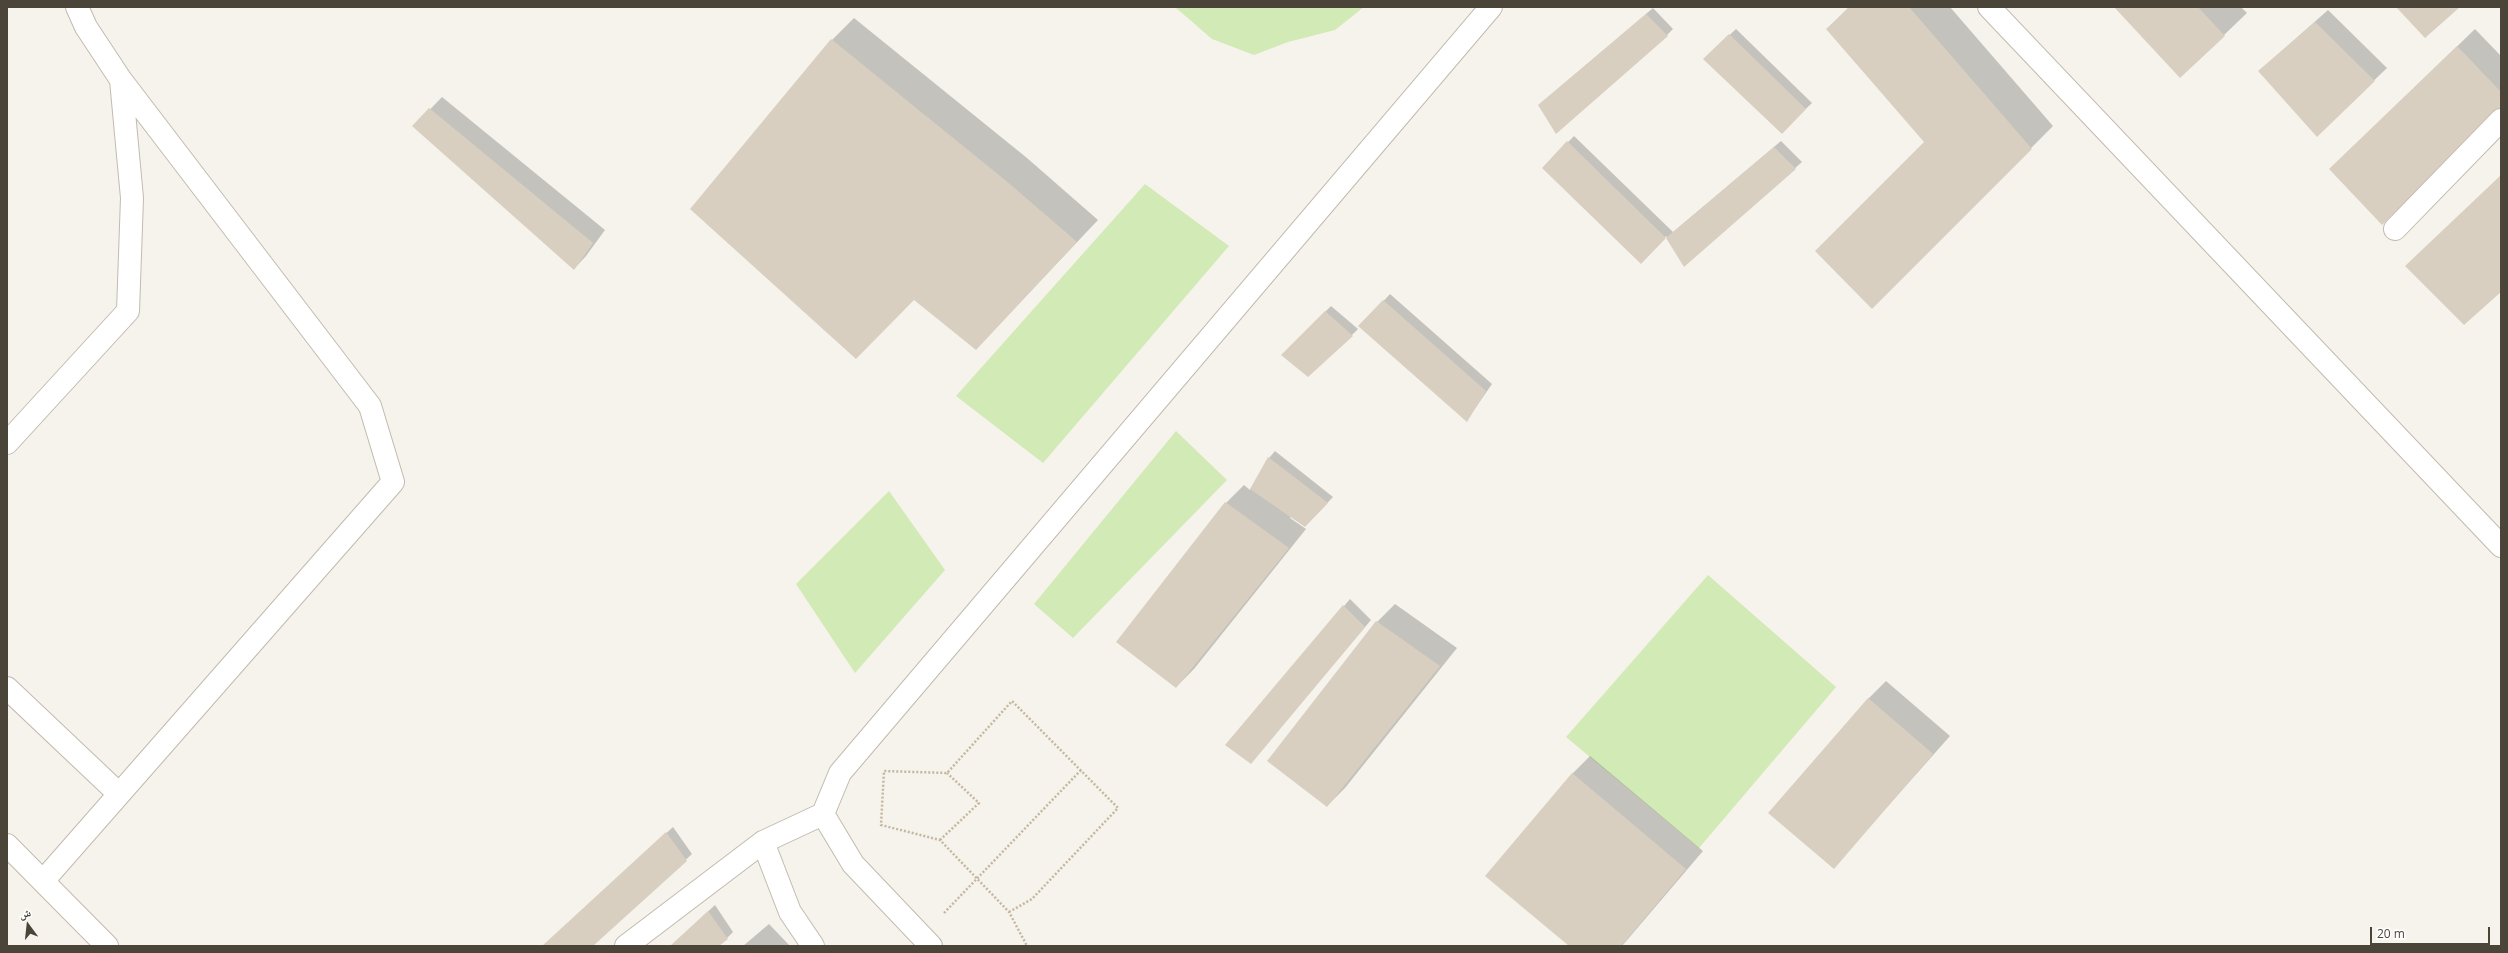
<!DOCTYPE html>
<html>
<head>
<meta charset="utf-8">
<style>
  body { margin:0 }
  #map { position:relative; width:2508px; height:953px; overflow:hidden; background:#f6f3ec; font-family:"Open Sans","Noto Naskh Arabic",sans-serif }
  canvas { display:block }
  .frame { position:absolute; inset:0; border:8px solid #4b4439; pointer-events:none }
  .north { position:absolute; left:8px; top:905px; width:40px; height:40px; -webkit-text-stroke:3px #fff; paint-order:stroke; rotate:345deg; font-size:11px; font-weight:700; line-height:16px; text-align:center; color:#4b4439 }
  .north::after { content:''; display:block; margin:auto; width:14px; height:18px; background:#4b4439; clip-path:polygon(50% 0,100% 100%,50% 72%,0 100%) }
  .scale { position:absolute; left:2370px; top:927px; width:120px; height:18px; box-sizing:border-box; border:2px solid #4b4439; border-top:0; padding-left:5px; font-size:12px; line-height:14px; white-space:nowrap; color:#4b4439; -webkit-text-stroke:3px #fff; paint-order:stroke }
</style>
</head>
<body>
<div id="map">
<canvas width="2508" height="953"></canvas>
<div class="frame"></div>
<div class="north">ش</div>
<div class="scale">20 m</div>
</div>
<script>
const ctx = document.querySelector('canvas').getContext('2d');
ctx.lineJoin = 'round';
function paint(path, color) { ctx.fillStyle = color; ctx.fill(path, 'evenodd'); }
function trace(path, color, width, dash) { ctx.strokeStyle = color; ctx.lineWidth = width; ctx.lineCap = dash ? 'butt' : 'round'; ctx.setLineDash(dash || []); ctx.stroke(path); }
paint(new Path2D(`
  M1175 7H1364L1335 30 1288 42 1254 55 1212 39Z
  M1145 184 1229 246 1043 463 956 396Z
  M1176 431 1227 480 1073 638 1034 604Z
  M889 491 945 570 855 673 796 584Z
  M1708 575 1836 687 1699 848 1566 737Z`), '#d2eab5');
paint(new Path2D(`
  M1849 7H1950L2053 126 1872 308 1925 142 1827 29Z
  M2115 7H2241L2247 13 2180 77Z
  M1653 8 1673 29 1667 35 1539 105Z
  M2328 10 2387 68 2317 135 2259 71Z
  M854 18 1027 158 1098 220 976 349 914 298 832 40Z
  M1736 29 1812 103 1782 132 1704 59Z
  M2475 29 2501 56V110L2348 152Z
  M442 97 605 230 586 256 574 269 414 126Z
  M1574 136 1673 232 1781 141 1802 162 1684 266 1666 236 1647 257 1543 168Z
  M1390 294 1492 384 1467 420 1360 326Z
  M1331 306 1358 329 1352 335 1282 355Z
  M1275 451 1333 497 1305 526 1291 516 1290 518 1306 529 1194 669 1176 687 1226 503 1244 485 1250 490 1269 458Z
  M1350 599 1371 620 1251 763 1226 745Z
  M1395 604 1457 648 1345 788 1327 806 1377 622Z
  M1886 681 1950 736 1834 867 1868 699Z
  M1590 756 1703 851 1622 946H1570L1572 774Z
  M673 827 692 854 592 946H543Z
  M715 905 733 932 727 938 718 946H671Z
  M769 924 790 946H743Z`), '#0003');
paint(new Path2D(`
  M1850 7H1909L2032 149 1872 309 1815 251 1924 142 1826 29Z
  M2114 7H2198L2225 36 2180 78Z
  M2396 7H2460L2425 38Z
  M1646 14 1668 36 1556 134 1538 105Z
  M2315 22 2375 81 2317 137 2258 71Z
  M1729 34 1806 109 1782 134 1703 59Z
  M831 39 1005 180 1077 242 976 350 914 300 856 359 690 209Z
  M2457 46 2501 92V111L2382 225 2329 169Z
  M429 108 593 243 574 270 412 126Z
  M1567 141 1666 238 1641 264 1542 168Z
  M1774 147 1796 169 1684 267 1666 238Z
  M2501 175V292L2464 325 2405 266Z
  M1383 300 1486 391 1467 422 1358 326Z
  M1325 311 1353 336 1308 377 1281 355Z
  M1268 457 1328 503 1305 527 1250 489Z
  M1225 502 1289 548 1176 688 1116 642Z
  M1343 605 1365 627 1251 764 1225 745Z
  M1376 621 1440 666 1327 807 1267 761Z
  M1868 698 1933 754 1834 869 1768 813Z
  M1572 773 1686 869 1621 946H1569L1485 876Z
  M666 832 687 861 593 946H542Z
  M708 911 728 939 719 946H670Z`), '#d8cfc1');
const minor = new Path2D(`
  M1989 7 2501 546
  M2395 229 2501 120
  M7 443 128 311 132 198 121 80
  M7 688 119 794
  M763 842 790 912 813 946
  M7 845 107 946
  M43 881 393 482 370 406 121 80 86 27 77 7
  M626 946 763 842 823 814
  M931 946 853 864 823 814 840 773 1491 7`);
trace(minor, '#c2bbae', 24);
trace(new Path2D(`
  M940 840 979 803 947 773
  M1009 912 1032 899 1118 808 1012 701 947 773 884 771 881 825 940 840 1009 912 1027 946
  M944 913 1082 769`), '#c4b79f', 2.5, [2, 2]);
trace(minor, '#fff', 22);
</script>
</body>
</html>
